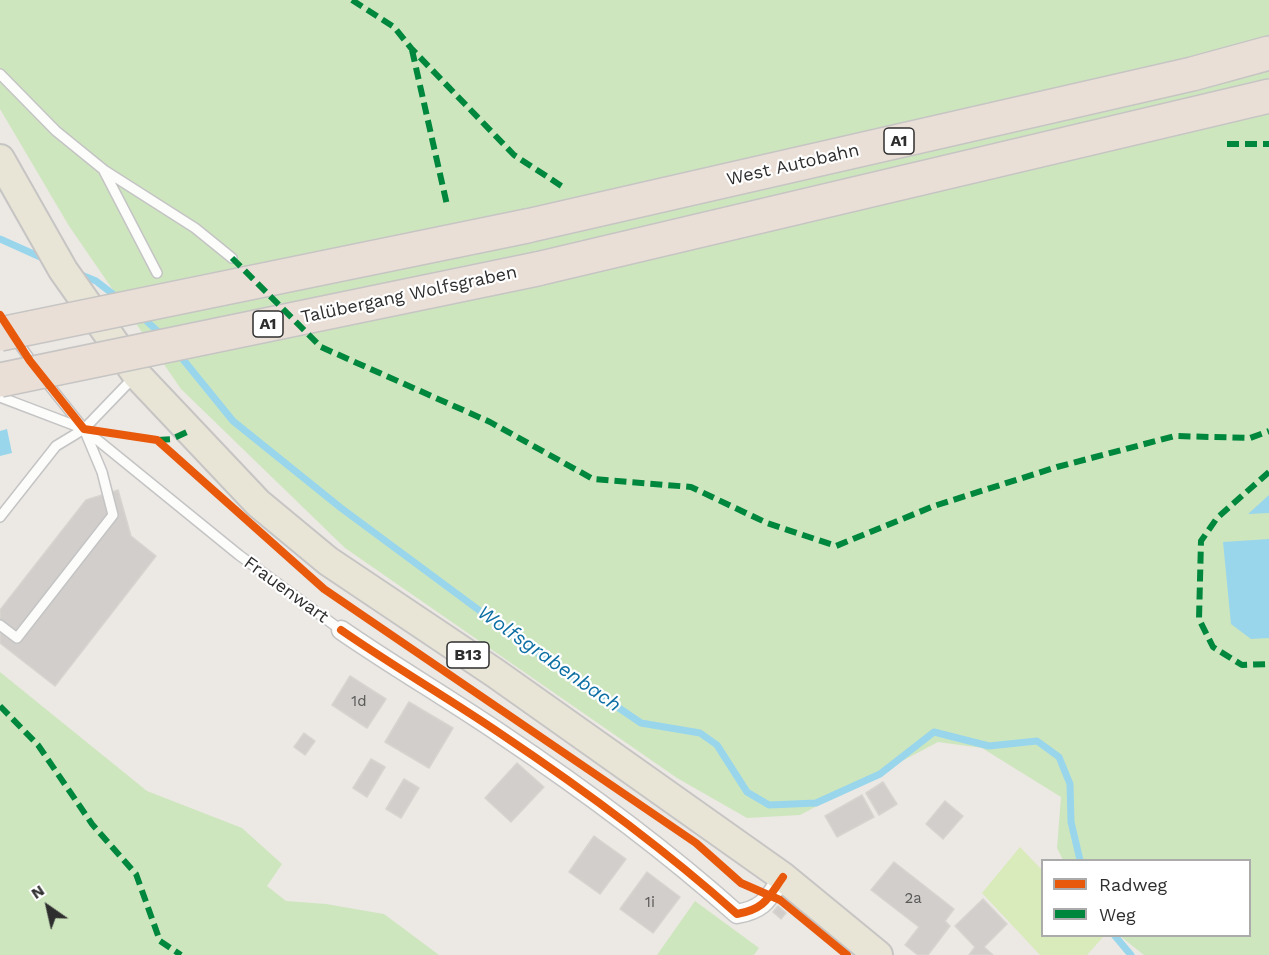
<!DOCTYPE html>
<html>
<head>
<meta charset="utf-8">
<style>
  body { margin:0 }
  #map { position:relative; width:1269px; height:955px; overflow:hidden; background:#ece8e4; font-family:"Work Sans",sans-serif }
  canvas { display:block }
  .legend { position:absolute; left:1041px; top:859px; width:210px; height:78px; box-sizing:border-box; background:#fff; border:2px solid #ababab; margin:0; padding:8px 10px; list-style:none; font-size:18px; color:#2e2e2e }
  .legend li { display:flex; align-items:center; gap:12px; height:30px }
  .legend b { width:30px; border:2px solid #ababab }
  .north { position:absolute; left:18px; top:877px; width:60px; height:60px; -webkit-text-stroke:4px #fff; paint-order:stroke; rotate:326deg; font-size:16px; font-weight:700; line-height:24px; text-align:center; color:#2e2e2e }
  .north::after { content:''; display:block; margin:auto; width:21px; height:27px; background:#2e2e2e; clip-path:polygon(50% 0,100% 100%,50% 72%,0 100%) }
</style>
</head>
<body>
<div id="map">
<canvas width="1269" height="955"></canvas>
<ul class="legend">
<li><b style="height:8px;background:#e8590c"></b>Radweg</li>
<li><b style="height:8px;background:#00873e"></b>Weg</li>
</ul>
<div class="north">N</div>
</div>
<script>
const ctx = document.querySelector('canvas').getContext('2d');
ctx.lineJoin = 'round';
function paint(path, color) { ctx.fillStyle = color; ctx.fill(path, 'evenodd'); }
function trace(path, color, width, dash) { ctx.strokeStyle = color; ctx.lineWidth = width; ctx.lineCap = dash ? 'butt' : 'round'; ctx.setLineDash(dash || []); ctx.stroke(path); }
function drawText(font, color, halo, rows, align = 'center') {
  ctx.font = font + ' "Work Sans",sans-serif'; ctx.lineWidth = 4.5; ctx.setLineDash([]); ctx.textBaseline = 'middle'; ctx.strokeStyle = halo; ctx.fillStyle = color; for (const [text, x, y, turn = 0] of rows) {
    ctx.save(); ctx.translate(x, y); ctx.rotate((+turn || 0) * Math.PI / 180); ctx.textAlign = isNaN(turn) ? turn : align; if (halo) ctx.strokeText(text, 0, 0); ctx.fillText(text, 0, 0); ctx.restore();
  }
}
paint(new Path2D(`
  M0 0H1269V955H1144L1120 936H1250V860H1063L1057 848 1061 797 982 748 938 742 800 815 747 818 677 778 345 548 181 389 69 226 0 109Z
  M0 672 147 791 242 828 282 864 267 886 286 901 326 904 384 914 439 955H0Z
  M695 901 759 948 754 955H657Z`), '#cee6be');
paint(new Path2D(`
  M1020 847 1042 870V936H1104L1087 955H1040L982 893Z`), '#d9eabb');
paint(new Path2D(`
  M7 429 12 453 0 456V431Z
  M1269 495V513L1248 514Z
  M1269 539V638L1251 639 1231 624 1223 542Z`), '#99d6ec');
trace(new Path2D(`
  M0 239 47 260
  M79 274 96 281 118 298
  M141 316 164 337
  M177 352 233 421 341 508 526 645 641 723 700 733 717 745 747 792 769 805 816 803 880 774 934 732 989 746 1037 741 1059 757 1070 784 1071 822 1080 860
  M1115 936 1131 955`), '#99d6ec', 7);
const building = new Path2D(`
  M118 490 131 536 156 556 55 686 0 643V610L86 500Z
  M350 676 386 699 367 728 332 705Z
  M409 702 453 728 429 768 385 742Z
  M304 733 315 741 305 755 294 747Z
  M371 759 385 767 367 797 353 788Z
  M517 763 544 787 511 822 485 798Z
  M404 779 419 788 401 818 386 809Z
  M883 782 897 804 879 815 866 793Z
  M862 795 874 817 837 837 825 816Z
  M945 801 963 816 943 839 926 824Z
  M594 836 626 859 600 894 569 872Z
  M894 862 954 909 945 921 950 926 928 955H918L905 945 919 927 871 890Z
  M647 872 680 897 653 933 620 909Z
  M983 899 1007 924 984 947 993 955H969L975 947 955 926Z
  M778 906 786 913 781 919 773 912Z`);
paint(building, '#d1cecb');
trace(building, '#d7d4d0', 1.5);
const lane = new Path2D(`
  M0 74 56 131 104 170 195 228 232 258
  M104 171 157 273
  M14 337 34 365
  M0 397 84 429 239 555 341 630
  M0 517 56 446 84 429 135 376
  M0 625 17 638 113 515 102 472 84 429 44 379`);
const street = new Path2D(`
  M341 630C393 666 448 698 501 734 583 789 663 848 737 914 765 909 768 898 783 877`);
const primary = new Path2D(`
  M0 159 63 270 137 375 258 503 328 561 495 673 783 877 878 955`);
const highway = new Path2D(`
  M527 226 1192 74 1269 53
  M537 269 1269 96`);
trace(lane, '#c5c4c5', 12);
trace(street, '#c5c4c5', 21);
trace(primary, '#c6c5c4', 32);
trace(highway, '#c6c5c4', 36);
trace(lane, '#fcfcfb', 9);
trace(street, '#fcfcfb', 18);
trace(primary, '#e8e4d6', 28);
trace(highway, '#eadfd6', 33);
const highwayBridge = new Path2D(`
  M0 334 527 226
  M0 380 537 269`);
trace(highwayBridge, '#c6c5c4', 36, []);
trace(highwayBridge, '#eadfd6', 33);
trace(new Path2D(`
  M352 0 394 27 411 48 514 155 563 187
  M412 50 447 205
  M1227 144H1269
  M232 258 321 347 490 422 593 479 691 487 767 523 836 546 934 506 1057 467 1175 436 1250 438 1269 431
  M158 440 172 439 189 431
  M1269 472 1217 518 1201 541 1199 619 1213 647 1242 665 1269 664
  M0 706 38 745 92 824 136 874 160 941 181 955`), '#00873e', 6, [12, 6]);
trace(new Path2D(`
  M0 315 30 361 84 429 157 440 324 589 696 843 741 883 780 900 847 955
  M341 630C393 666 448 698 501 734 583 789 663 848 737 914 765 909 768 898 783 877`), '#e8590c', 8);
drawText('15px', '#585857', null, [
  ["1d",359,702],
  ["2a",913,899],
  ["1i",650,903]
]);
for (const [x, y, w] of [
  [899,141,30],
  [268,324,30],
  [468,655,42]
]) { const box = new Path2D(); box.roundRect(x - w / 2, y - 13, w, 26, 4.5); ctx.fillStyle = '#fff'; ctx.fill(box); trace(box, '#2e2e2e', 1.5); }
drawText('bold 16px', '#2e2e2e', null, [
  ["A1",899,141],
  ["A1",268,324],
  ["B13",468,655]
]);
drawText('18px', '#2e2e2e', '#fff', [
  ["West Autobahn",793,165,-13],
  ["Talübergang Wolfsgraben",409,295,-12],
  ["Frauenwart",286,590,36]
]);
drawText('italic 20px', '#0d6fa3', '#fff', [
  ["Wolfsgrabenbach",549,659,35]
]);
</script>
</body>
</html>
